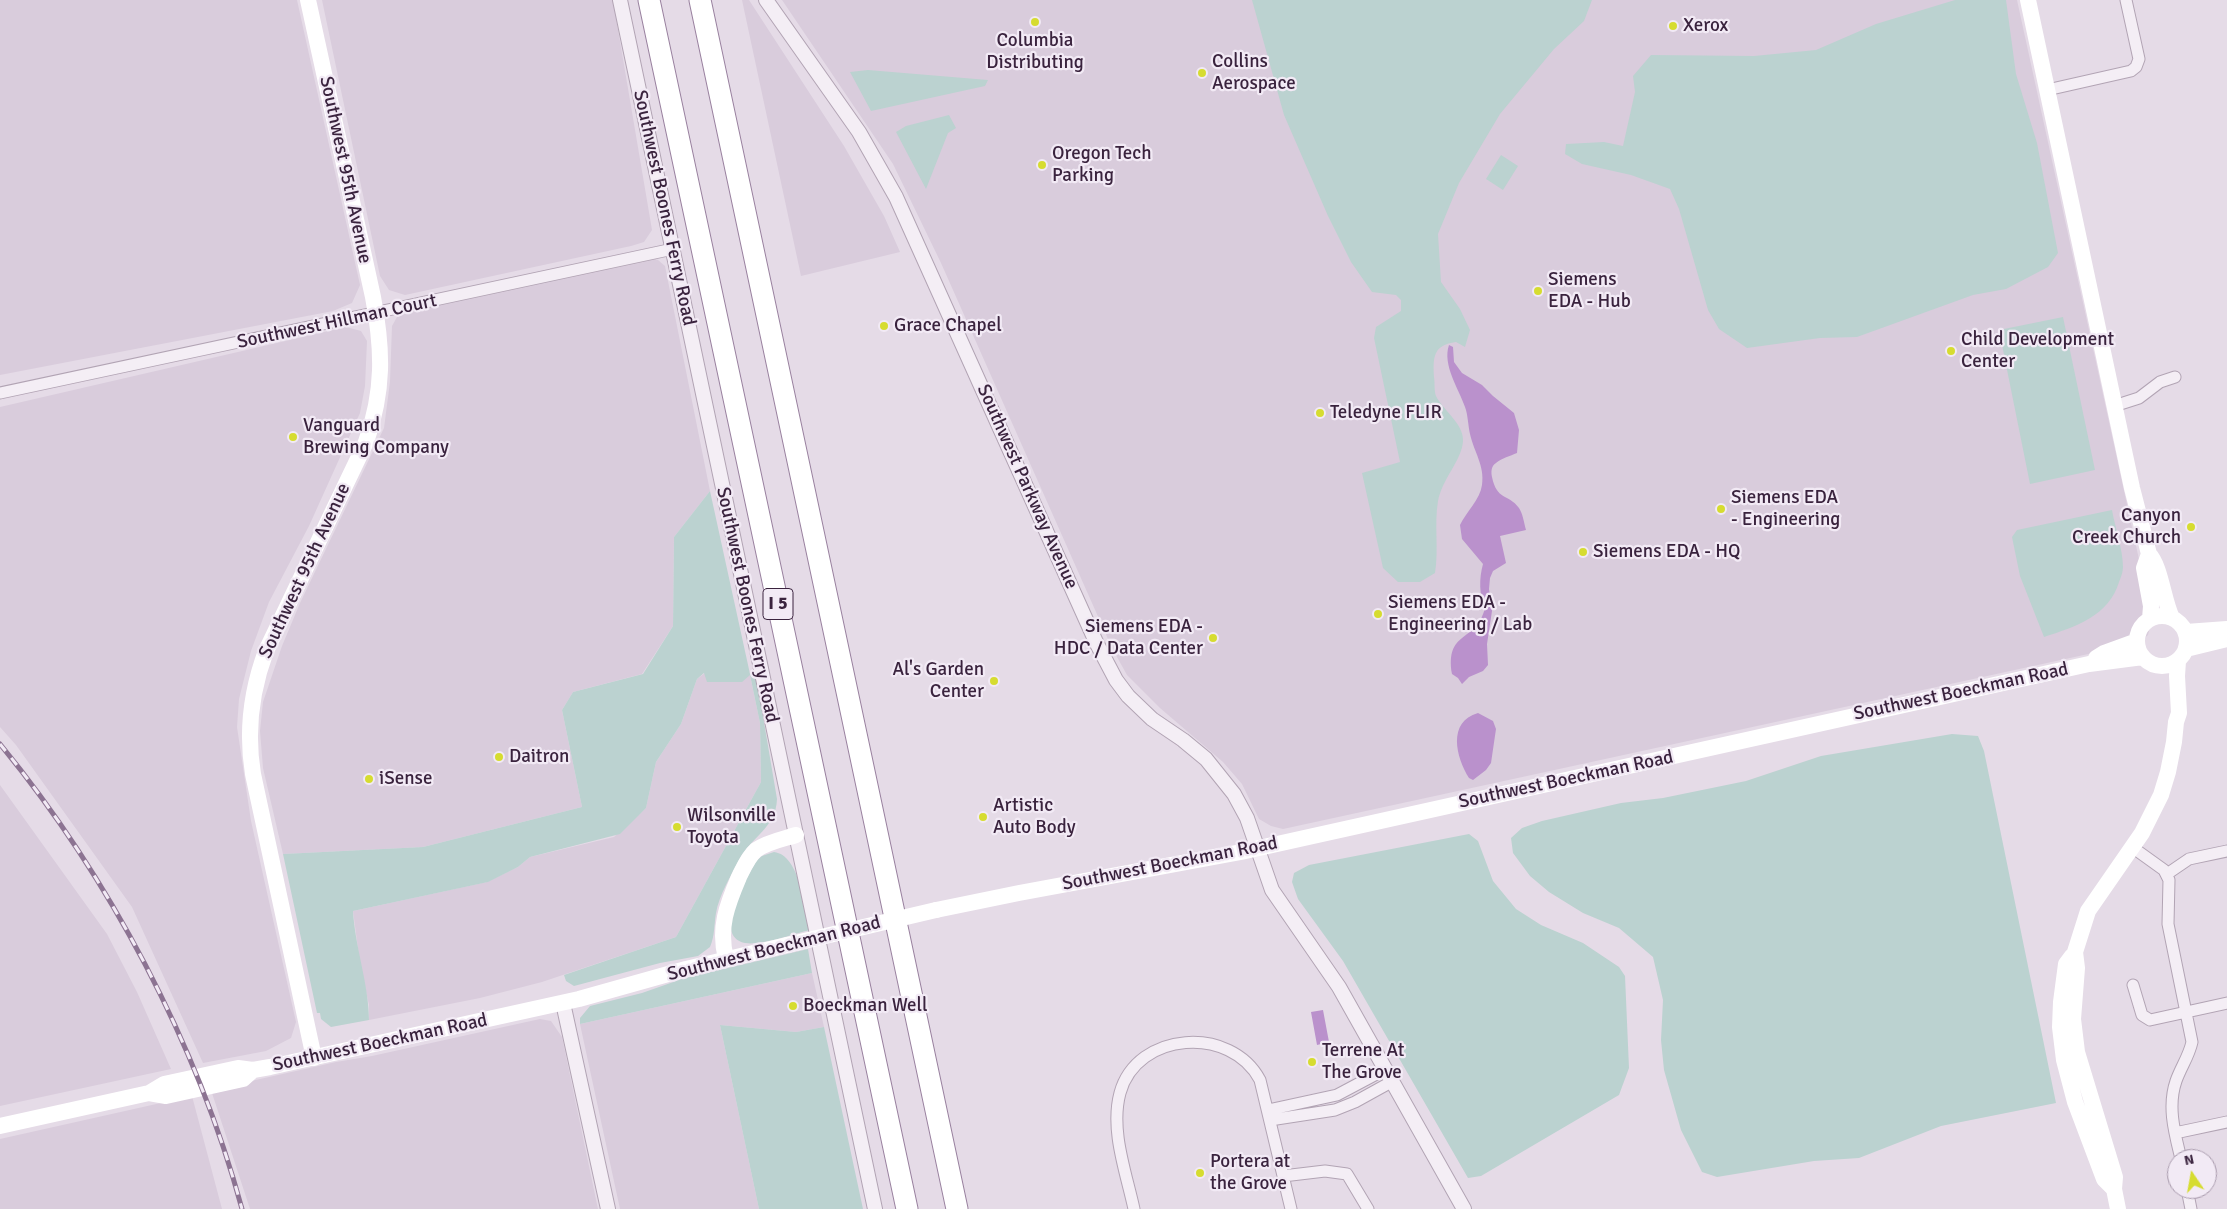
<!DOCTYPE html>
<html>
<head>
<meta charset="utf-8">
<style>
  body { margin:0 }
  #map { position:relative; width:2227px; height:1209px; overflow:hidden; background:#e5dbe7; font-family:Signika,sans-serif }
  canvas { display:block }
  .north { position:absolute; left:2167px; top:1149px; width:50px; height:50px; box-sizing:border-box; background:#f2eaf5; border:1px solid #a89aac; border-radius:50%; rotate:348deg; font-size:14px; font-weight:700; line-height:20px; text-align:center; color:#3a233e }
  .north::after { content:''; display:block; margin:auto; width:18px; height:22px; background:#d6dc30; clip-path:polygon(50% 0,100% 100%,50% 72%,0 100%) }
</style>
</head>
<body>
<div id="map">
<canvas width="2227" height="1209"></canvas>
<div class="north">N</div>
</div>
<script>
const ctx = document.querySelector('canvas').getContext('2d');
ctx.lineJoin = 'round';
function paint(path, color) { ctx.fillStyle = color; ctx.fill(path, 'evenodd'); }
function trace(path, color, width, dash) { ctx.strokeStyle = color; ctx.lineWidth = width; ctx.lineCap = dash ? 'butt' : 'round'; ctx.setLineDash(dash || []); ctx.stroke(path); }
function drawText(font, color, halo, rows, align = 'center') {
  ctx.font = font + ' Signika,sans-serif'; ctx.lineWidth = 4.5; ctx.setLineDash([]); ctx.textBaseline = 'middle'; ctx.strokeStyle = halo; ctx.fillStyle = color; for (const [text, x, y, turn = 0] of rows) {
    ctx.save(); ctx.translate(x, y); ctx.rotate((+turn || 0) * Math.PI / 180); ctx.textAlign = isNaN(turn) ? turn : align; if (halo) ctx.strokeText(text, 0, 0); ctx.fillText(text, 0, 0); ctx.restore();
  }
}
paint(new Path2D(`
  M0 0H297L360 285 352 303 333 311 0 375Z
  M322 0H613L652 230 644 242 631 246 405 295 389 290 380 276Z
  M742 0H749L844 146 884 216 900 252 801 276Z
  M782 0H2017L2152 619 2148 635 2139 643 1283 829 1271 826 1259 819 1242 784 1223 762 1160 708 1127 675 1112 648 941 263 893 164Z
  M650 257 658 260 665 266 710 491 674 537 673 626 642 674 573 692 562 710 582 807 423 847 283 854 263 768 260 731 263 702 282 646 300 603 384 428 390 382 392 326 397 317 412 311Z
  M346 327 361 331 367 341 365 386 360 413 309 526 269 602 251 651 239 699 237 727 251 821 296 1022 291 1038 266 1051 203 1063 132 907 16 745 0 727V407Z
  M705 673 750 675 760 723 761 782 676 937 542 982 480 998 369 1020V1005L360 964 353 911 487 882 518 867 530 857 614 837 646 808 656 762 681 724 697 679Z
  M0 785 107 934 137 992 171 1069 0 1106Z
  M812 973 824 1027 796 1032 720 1025 759 1209H620L580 1024Z
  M540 1019 551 1021 562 1037 598 1209H250L211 1090 336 1062 372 1056Z
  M192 1096 222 1209H0V1139Z`), '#d9ccdc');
paint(new Path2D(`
  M1252 0H1592L1584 21 1554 49 1500 114 1459 183 1438 234 1441 282 1460 309 1470 330 1465 347 1456 342C1433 345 1433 357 1434 377 1435 383 1434 391 1436 396 1443 410 1464 424 1463 441 1462 460 1442 479 1438 501 1434 525 1439 549 1435 573L1420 582H1398L1383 568 1362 473 1400 462 1374 338 1376 327 1401 311V300L1396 295 1372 292 1351 262 1328 216 1284 115Z
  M1955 0H2006L2016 74 2037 143 2058 253 2048 267 2006 289 1973 295 1857 337 1820 338 1747 348 1719 329 1708 310 1679 209 1670 189 1631 175 1582 164 1565 154 1566 144 1604 142 1623 146 1635 92 1633 76 1651 55 1754 56 1816 50 1876 24Z
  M868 70 988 80 985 86 871 111 850 72Z
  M949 115 956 128 948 133 926 189 896 132 906 126Z
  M1501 155 1518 166 1503 190 1486 179Z
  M2063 317 2095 470 2030 484 1999 330Z
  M710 491 750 674 755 669 777 799C776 828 751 837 739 860 731 876 719 895 716 913 714 924 715 936 710 947L698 956 660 963 574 986 566 981 564 975 676 937 761 782 760 723 750 675 742 682H707L704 673 697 679 681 724 656 762 646 808 620 834 530 857 518 867 488 882 353 911C355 947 369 985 369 1020L331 1027 321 1019 320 1013H317L283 854 423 847 582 807 562 710 573 692 643 674 673 626 674 537Z
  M2112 510C2115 527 2123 550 2123 567 2123 572 2121 577 2119 582 2109 616 2075 627 2044 637L2020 576 2012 537 2017 530Z
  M1952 734 1978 736 1984 751 2056 1103 1941 1126 1859 1158 1814 1161 1717 1177 1702 1172 1681 1130 1664 1070 1661 1040 1663 1000 1653 957 1619 928 1583 913 1549 892 1530 876 1513 853 1511 838 1522 828 1542 821 1621 803 1663 798 1746 781 1821 756Z
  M1469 834 1478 841 1493 881 1516 909 1541 925 1583 943 1619 967 1625 976 1629 1068 1619 1095 1481 1176 1468 1178 1343 961 1298 899 1292 882 1294 873 1309 865Z
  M774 852C800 855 805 909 810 930 793 934 761 946 745 943 711 936 748 877 756 861L762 856Z
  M808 949 812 973 580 1024V1018L590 1006 642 993 682 979Z
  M720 1025 796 1032 824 1027 863 1209H759Z`), '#bbd2d0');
paint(new Path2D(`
  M1449 345 1453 347 1454 362 1462 373 1482 385 1493 396 1514 413 1519 430 1517 453C1510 456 1502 458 1496 463 1491 466 1491 472 1492 477 1497 501 1508 493 1519 508 1523 514 1524 523 1526 530L1500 536 1506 563 1493 571 1490 578 1489 589 1492 611 1487 644 1488 665 1483 671 1469 677 1462 684 1458 678 1452 674C1445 630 1476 643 1485 608 1479 595 1479 578 1483 564L1462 539 1460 525C1466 512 1480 500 1482 485 1485 466 1474 452 1470 434 1468 425 1468 415 1465 407 1459 389 1442 365 1449 345Z
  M1478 713 1493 721 1496 729 1491 763 1486 770 1473 780 1469 778C1456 757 1447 722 1478 713Z
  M1323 1010 1329 1042 1317 1045 1311 1012Z`), '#ba91cc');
const minor = new Path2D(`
  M2047 90 2131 71 2136 67 2139 59 2126 0
  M0 393 673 249
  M2114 406 2139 398 2160 382 2175 377
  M2132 847 2164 870 2169 880 2168 924 2192 1042C2189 1056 2181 1067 2176 1081 2167 1107 2175 1134 2181 1159
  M2167 874 2189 859 2227 851
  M2133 985 2142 1015 2150 1020 2227 1003
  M1268 1110 1337 1095 1386 1069
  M1270 1120 1335 1110 1355 1102 1393 1081
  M2175 1133 2227 1122
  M1283 1176 1325 1171 1347 1174 1368 1209
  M2187 1189 2191 1209
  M1134 1209C1126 1172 1110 1130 1120 1093 1137 1031 1231 1025 1260 1080L1291 1209`);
const tertiary = new Path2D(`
  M620 0 875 1209
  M766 0 859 132 896 197 1096 642 1116 680 1128 696 1152 719 1183 740 1206 759 1234 794 1247 818 1272 890 1339 987 1464 1209
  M563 1003 608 1209`);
const motorway = new Path2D(`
  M649 0 907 1209
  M700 0 957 1209`);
trace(minor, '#b2a4b4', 13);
trace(tertiary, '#b2a4b4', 16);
trace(motorway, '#99819f', 23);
trace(minor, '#f4eef5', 11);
trace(tertiary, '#f4eef5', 14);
trace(new Path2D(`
  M308 0 373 297C383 350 384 391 366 442L266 651C251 691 246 731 253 774L314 1058
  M2028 0 2132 488 2149 554C2161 567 2163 599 2172 618
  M2149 554 2144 568 2151 606 2150 619
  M2137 641a25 25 0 1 1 50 0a25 25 0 1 1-50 0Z
  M2186 632 2227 629
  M2186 649 2227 639
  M2096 658 2104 653 2137 641
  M936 910 1019 893 1241 852 2089 664 2143 657
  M2072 956 2066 964 2061 1002 2060 1027 2064 1060 2075 1102 2104 1179 2114 1189
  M726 959C718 928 727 905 739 877 744 867 748 857 756 850 767 842 783 839 796 835
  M149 1093 166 1096 243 1079 253 1070
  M0 1126 149 1093 164 1084 238 1068 253 1070 270 1067 579 999 686 969 787 945
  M2118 1209 2114 1189 2115 1177 2077 1052 2073 1019 2077 968 2075 952 2088 911 2142 833 2161 795 2168 772 2174 742 2176 722 2179 713 2177 676 2178 661`), '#fff', 16);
trace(motorway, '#fff', 21);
const rail = new Path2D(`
  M0 744C109 877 197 1043 242 1209`);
trace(rail, '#8c7392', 5);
trace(rail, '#f2eaf5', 3, [9]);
trace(new Path2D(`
  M787 945 936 910`), '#fff', 16);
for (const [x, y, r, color] of [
  [1035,22,5,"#d6dc30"],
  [1673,26,5,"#d6dc30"],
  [1202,73,5,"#d6dc30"],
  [1042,165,5,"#d6dc30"],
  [1538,291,5,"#d6dc30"],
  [884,326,5,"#d6dc30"],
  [1951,351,5,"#d6dc30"],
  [1320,413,5,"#d6dc30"],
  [293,437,5,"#d6dc30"],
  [1721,509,5,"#d6dc30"],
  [2191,527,5,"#d6dc30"],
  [1583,552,5,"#d6dc30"],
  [1378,614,5,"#d6dc30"],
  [1213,638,5,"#d6dc30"],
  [994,681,5,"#d6dc30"],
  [499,757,5,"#d6dc30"],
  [369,779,5,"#d6dc30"],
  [983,817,5,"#d6dc30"],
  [677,827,5,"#d6dc30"],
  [793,1006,5,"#d6dc30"],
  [1312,1062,5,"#d6dc30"],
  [1200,1173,5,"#d6dc30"]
]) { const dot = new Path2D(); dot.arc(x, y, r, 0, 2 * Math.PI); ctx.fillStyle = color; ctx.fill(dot); trace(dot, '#f2eaf5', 2); }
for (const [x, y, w] of [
  [778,604,30]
]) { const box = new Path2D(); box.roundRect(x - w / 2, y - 15.5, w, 31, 4); ctx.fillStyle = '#f2eaf5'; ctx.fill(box); trace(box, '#3a233e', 1); }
drawText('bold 18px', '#3a233e', null, [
  ["I 5",778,604]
]);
drawText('19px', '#3a233e', '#f2eaf5', [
  ["Xerox",1683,26],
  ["Columbia",1035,41,"center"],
  ["Distributing",1035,63,"center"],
  ["Collins",1212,62],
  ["Aerospace",1212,84],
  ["Oregon Tech",1052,154],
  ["Parking",1052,176],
  ["Siemens",1548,280],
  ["EDA - Hub",1548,302],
  ["Grace Chapel",894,326],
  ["Child Development",1961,340],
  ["Center",1961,362],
  ["Teledyne FLIR",1330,413],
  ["Vanguard",303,426],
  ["Brewing Company",303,448],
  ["Siemens EDA",1731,498],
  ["- Engineering",1731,520],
  ["Canyon",2181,516,"right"],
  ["Creek Church",2181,538,"right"],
  ["Siemens EDA - HQ",1593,552],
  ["Siemens EDA -",1388,603],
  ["Engineering / Lab",1388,625],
  ["Siemens EDA -",1203,627,"right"],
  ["HDC / Data Center",1203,649,"right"],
  ["Al's Garden",984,670,"right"],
  ["Center",984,692,"right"],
  ["Daitron",509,757],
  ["iSense",379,779],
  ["Artistic",993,806],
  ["Auto Body",993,828],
  ["Wilsonville",687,816],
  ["Toyota",687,838],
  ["Boeckman Well",803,1006],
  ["Terrene At",1322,1051],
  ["The Grove",1322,1073],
  ["Portera at",1210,1162],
  ["the Grove",1210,1184]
], 'left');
drawText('19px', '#3a233e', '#f2eaf5', [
  ["Southwest 95th Avenue",345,170,78],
  ["Southwest Boones Ferry Road",664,208,78],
  ["Southwest Hillman Court",337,322,-12],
  ["Southwest Parkway Avenue",1027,487,66],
  ["Southwest 95th Avenue",305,571,-65],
  ["Southwest Boones Ferry Road",747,605,78],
  ["Southwest Boeckman Road",1961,692,-12],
  ["Southwest Boeckman Road",1566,780,-12],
  ["Southwest Boeckman Road",1170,864,-11],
  ["Southwest Boeckman Road",774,949,-14],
  ["Southwest Boeckman Road",380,1043,-12]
]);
</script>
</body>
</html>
